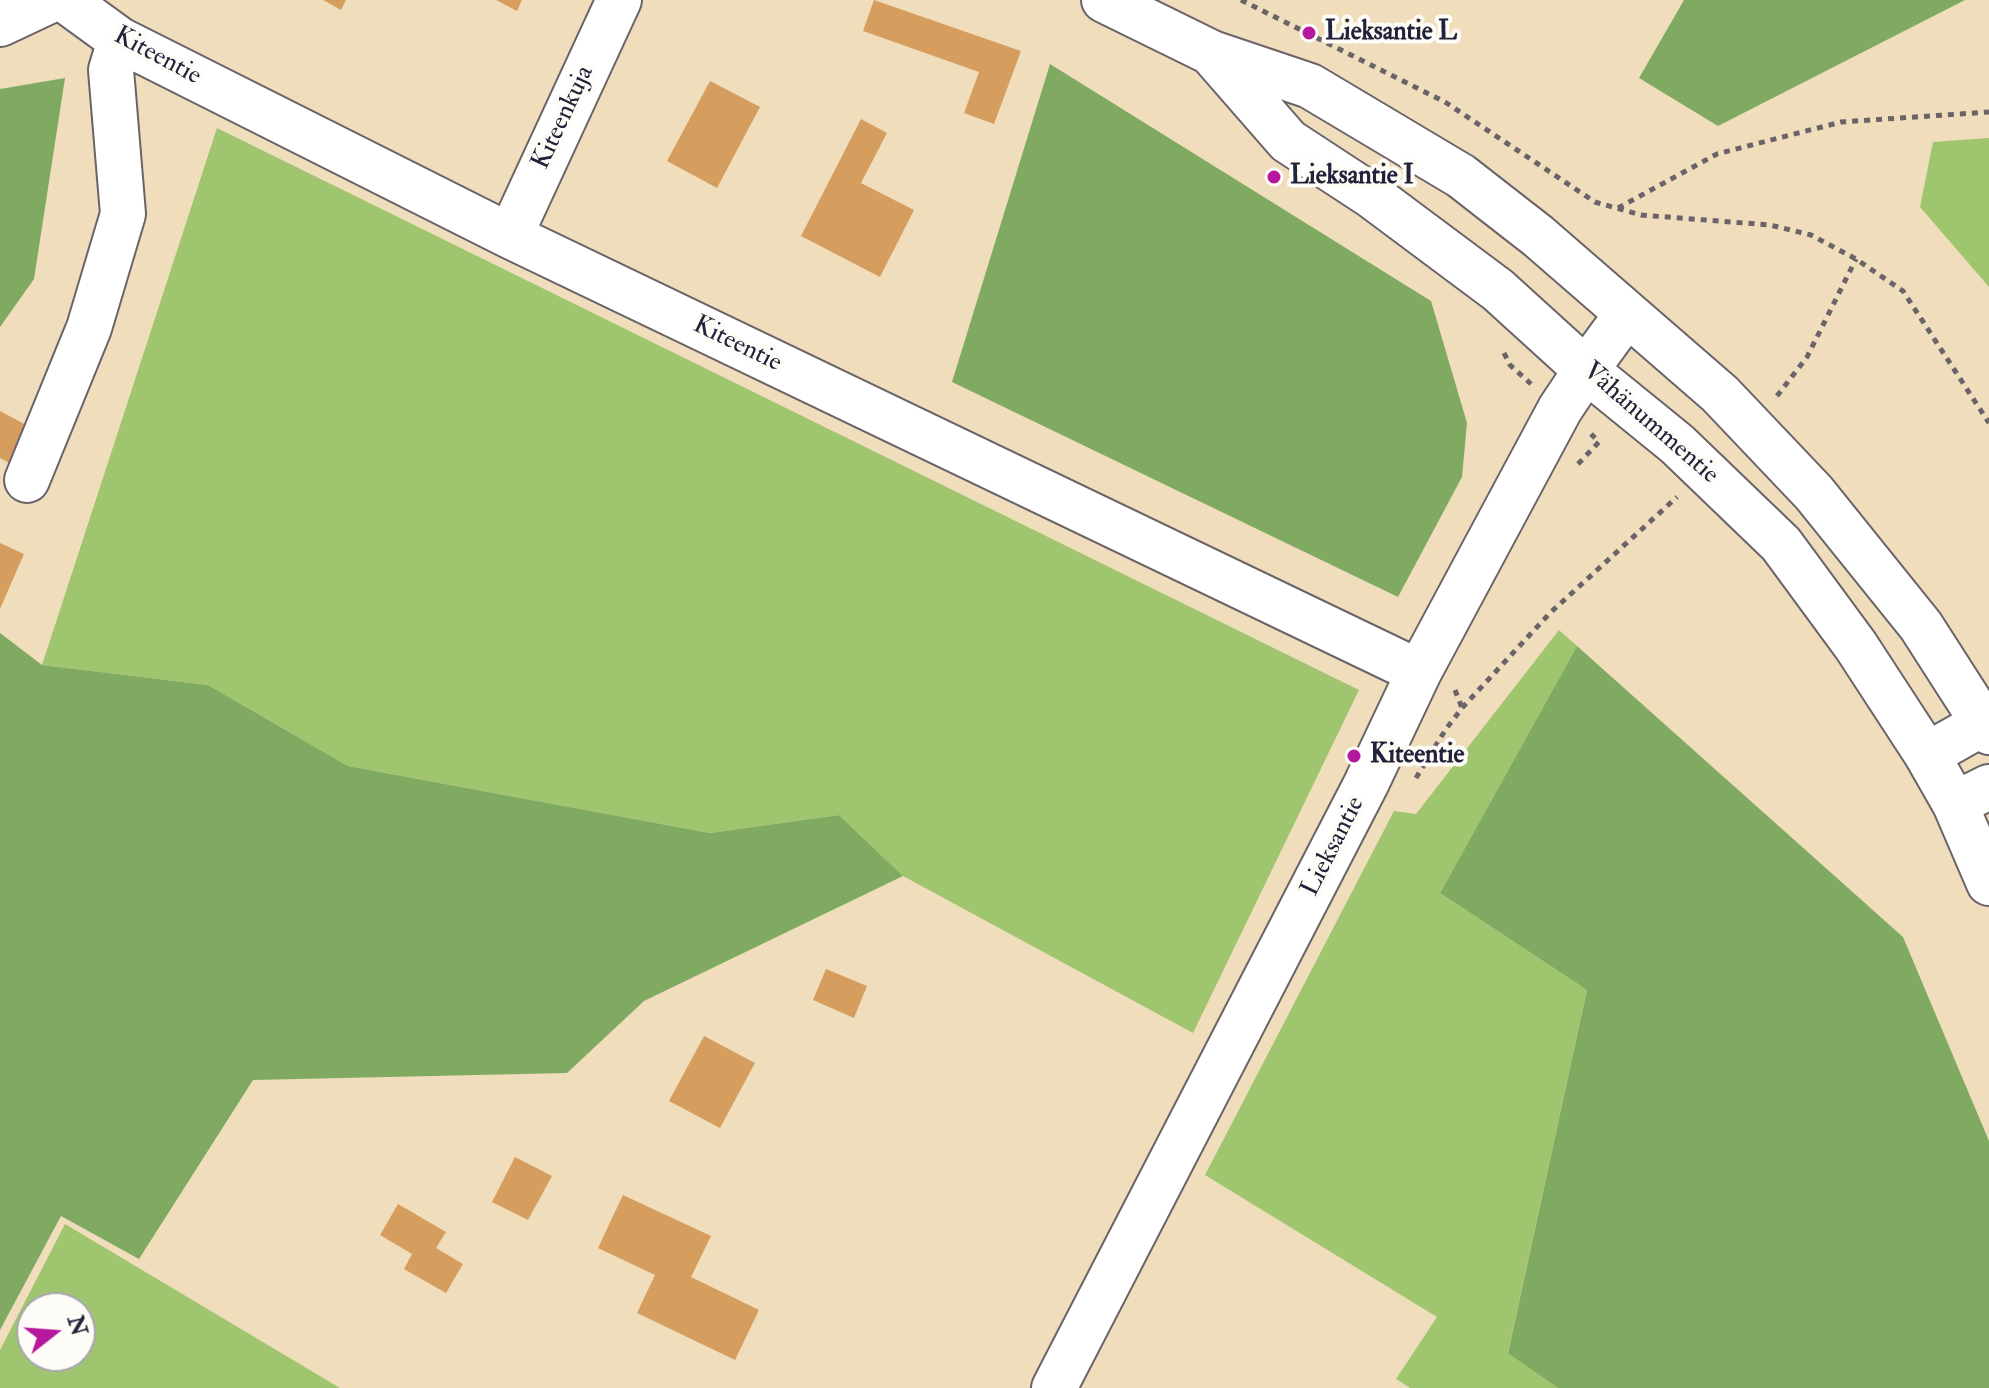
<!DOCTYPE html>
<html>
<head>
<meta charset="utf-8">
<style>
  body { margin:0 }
  #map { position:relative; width:1989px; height:1388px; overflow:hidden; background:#f0ddbc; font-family:"IM FELL Double Pica",serif }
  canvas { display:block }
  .north { position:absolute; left:16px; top:1292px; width:80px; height:80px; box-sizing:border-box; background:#fdfcf7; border:2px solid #a5a5ac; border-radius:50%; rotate:73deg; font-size:22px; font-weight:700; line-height:32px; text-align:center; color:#22223b }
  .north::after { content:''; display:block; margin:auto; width:28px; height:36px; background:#b5179e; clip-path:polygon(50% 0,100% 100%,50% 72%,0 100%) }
</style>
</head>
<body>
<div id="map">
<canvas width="1989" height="1388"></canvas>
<div class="north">N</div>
</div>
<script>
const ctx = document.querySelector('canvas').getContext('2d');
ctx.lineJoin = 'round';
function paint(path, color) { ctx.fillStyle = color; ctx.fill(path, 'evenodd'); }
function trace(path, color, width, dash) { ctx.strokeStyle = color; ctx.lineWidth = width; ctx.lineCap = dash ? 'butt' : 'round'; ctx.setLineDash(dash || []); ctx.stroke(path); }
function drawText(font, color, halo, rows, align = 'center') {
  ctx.font = font + ' "IM FELL Double Pica",serif'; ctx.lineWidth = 8; ctx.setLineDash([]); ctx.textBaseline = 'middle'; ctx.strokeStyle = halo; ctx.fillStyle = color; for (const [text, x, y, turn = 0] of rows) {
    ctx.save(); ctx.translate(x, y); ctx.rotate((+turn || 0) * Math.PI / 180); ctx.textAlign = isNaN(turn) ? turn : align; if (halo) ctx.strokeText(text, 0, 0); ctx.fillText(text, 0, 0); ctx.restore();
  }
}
paint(new Path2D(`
  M217 128 1359 690 1193 1033 903 876 839 815 710 833 348 766 208 685 42 665Z
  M1989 138V287L1920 207 1933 142Z
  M1559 630 1577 646 1440 893 1587 990 1508 1352 1558 1388H1410L1396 1379 1437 1317 1205 1175 1394 811 1416 814Z
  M65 1224 340 1388H0V1350ZM32 1308H80V1356H32Z`), '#a0c56f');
paint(new Path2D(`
  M1684 0H1965L1718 126 1639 78Z
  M1050 64 1431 301 1467 423 1462 477 1398 597 952 382Z
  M65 78 34 279 0 327V89Z
  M0 633 42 665 208 685 348 766 710 833 839 815 903 876 644 1001 567 1073 253 1080 139 1259 61 1216 0 1330Z
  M1577 646 1903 937 1989 1141V1388H1558L1508 1353 1587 990 1440 893Z`), '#80aa62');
paint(new Path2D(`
  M323 0H346L341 10Z
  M496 0H522L517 11Z
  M874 0 1021 51 994 124 964 113 979 72 863 31Z
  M710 81 760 107 717 188 667 161Z
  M861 119 887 133 861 183 914 210 880 277 801 236Z
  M0 411 32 428 13 465 0 458Z
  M0 543 24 554 0 609Z
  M826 969 867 986 854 1018 813 1000Z
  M704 1036 755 1063 720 1128 669 1101Z
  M515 1157 552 1176 528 1220 492 1202Z
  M623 1195 711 1236 691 1277 759 1310 735 1360 637 1313 655 1275 598 1248Z
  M398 1204 446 1232 436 1248 463 1264 446 1293 404 1269 412 1254 380 1235Z`), '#d59e5e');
const minor = new Path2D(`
  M65 0 120 40 510 236 1419 672
  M0 24 51 0
  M510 236 619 0
  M27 480 89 328 123 214 111 70 120 40
  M1927 755 1989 720
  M1955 804 1989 787
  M1054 1388 1366 784 1419 672 1560 409 1586 370 1627 314`);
const major = new Path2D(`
  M1104 0 1212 53 1310 86 1461 176 1538 236 1720 394 1814 493 1921 626 1989 732
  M1213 55 1288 141 1372 196 1498 290 1586 370 1677 444 1781 544 1856 646 1927 755 1955 804 1989 883`);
trace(minor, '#6a6368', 48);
trace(major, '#6a6368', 48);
trace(new Path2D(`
  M1241 0 1445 102 1595 202 1641 215 1770 225 1811 235 1856 259 1903 291 1989 423
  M1618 208 1717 154 1841 122 1989 112
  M1504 353 1510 365 1531 384
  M1777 396 1807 357 1856 259
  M1578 464 1599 442 1591 434
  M1455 690 1462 708
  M1416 778 1446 729 1462 708 1550 613 1677 497`), '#6a6368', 5, [6, 6]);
trace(minor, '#fff', 44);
trace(major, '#fff', 44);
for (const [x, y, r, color] of [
  [1309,33,8,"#b5179e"],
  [1274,177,8,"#b5179e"],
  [1354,756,8,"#b5179e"]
]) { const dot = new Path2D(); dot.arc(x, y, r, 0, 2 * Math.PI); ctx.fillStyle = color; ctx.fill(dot); trace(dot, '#fdfcf7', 3); }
drawText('bold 26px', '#22223b', '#fdfcf7', [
  ["Lieksantie L",1325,33],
  ["Lieksantie I",1290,177],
  ["Kiteentie",1370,756]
], 'left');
drawText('26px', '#22223b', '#fdfcf7', [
  ["Kiteentie",157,57,28],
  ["Kiteenkuja",564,118,-65],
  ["Kiteentie",737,345,26],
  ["Vähänummentie",1650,424,41],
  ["Lieksantie",1334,847,-63]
]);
</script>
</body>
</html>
